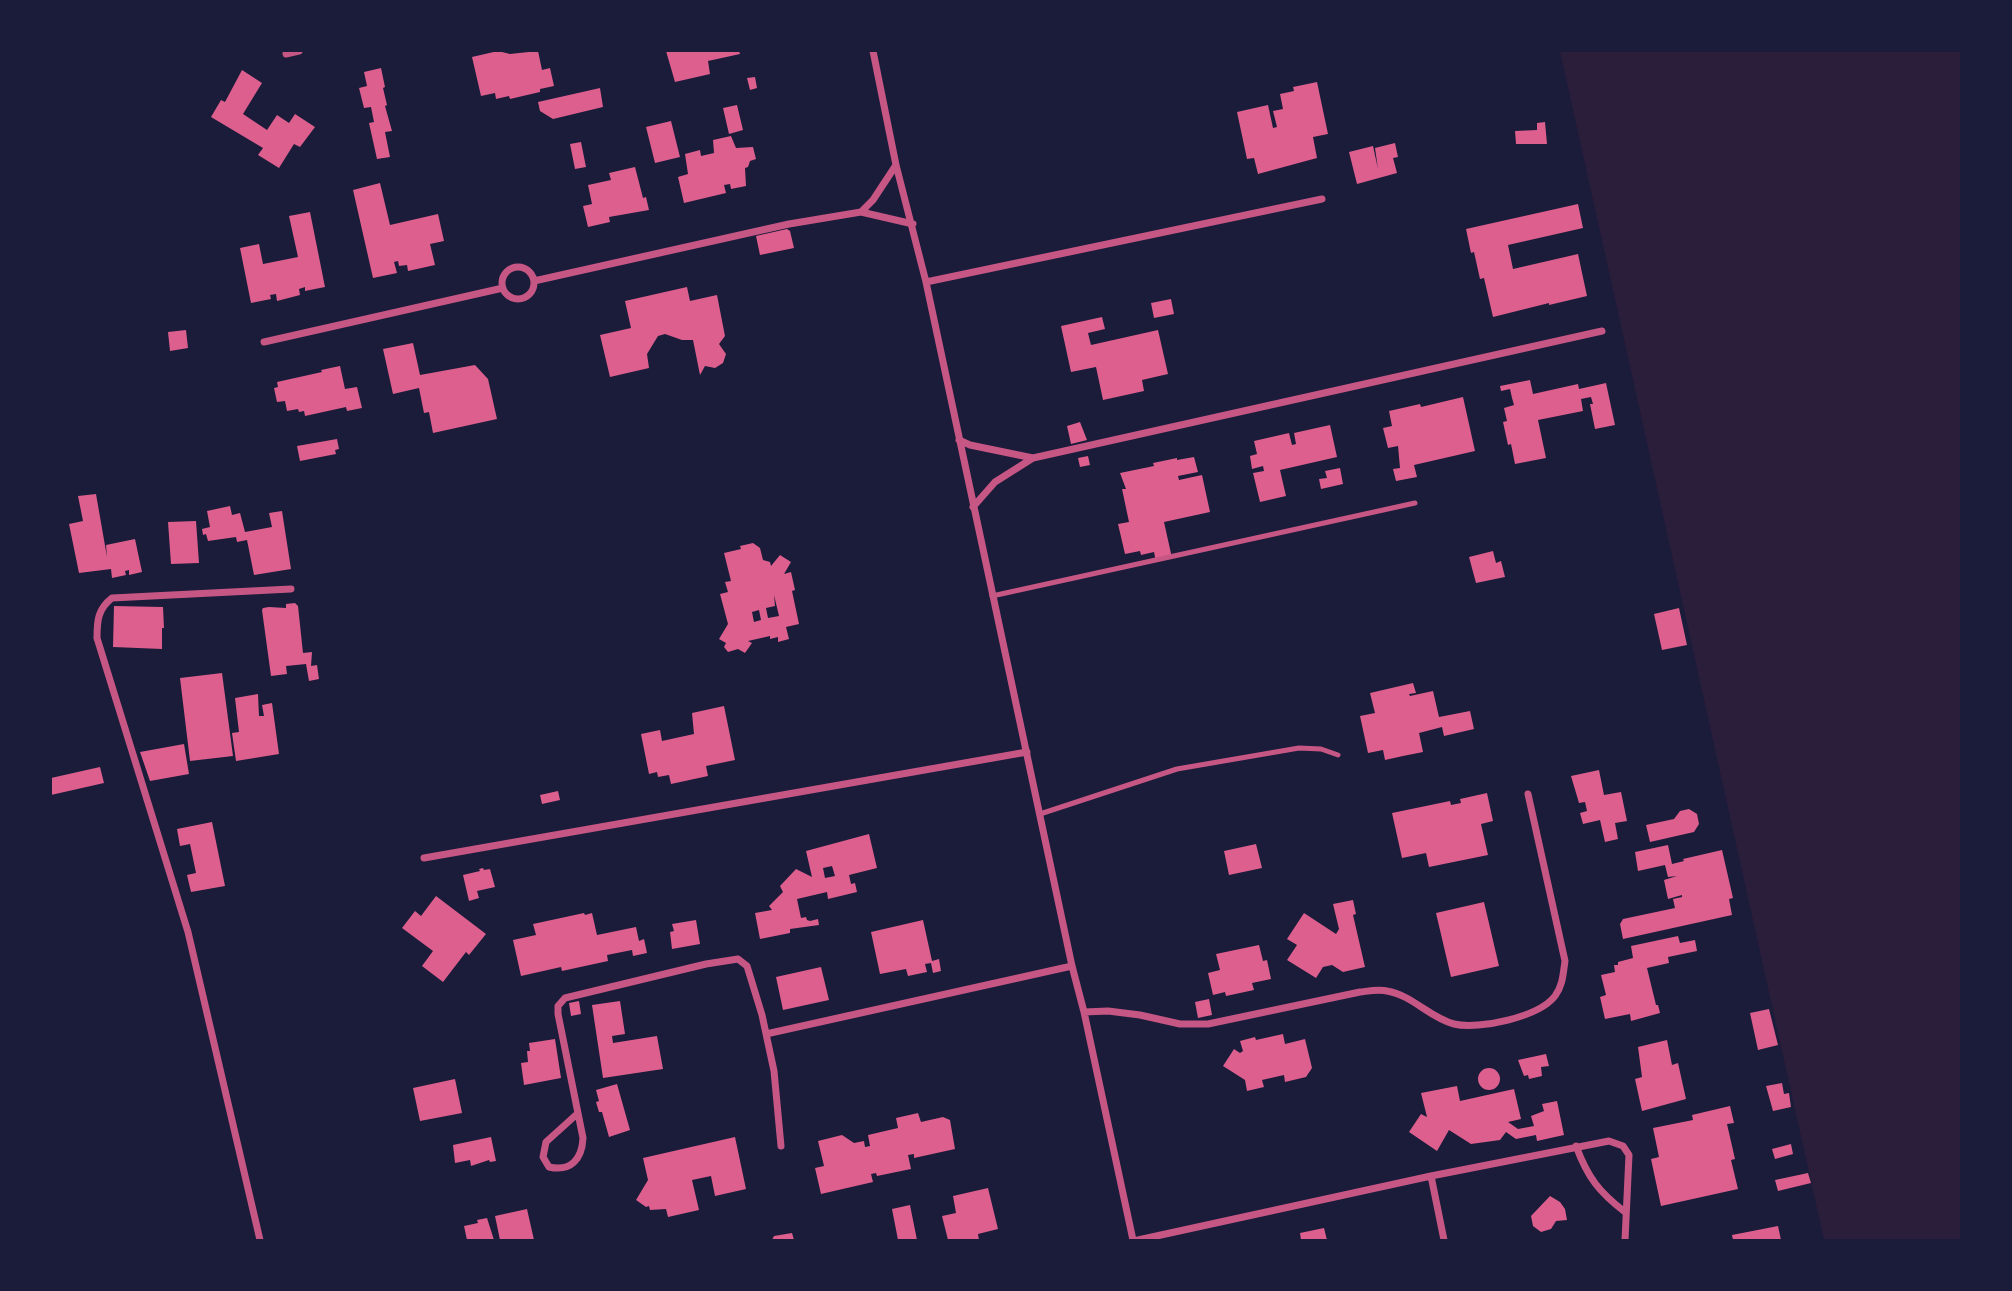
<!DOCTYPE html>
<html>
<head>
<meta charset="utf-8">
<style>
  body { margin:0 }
  #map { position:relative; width:2012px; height:1291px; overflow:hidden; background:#1b1b3a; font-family:"Noto Serif",serif }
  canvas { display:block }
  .frame { position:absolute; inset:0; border:52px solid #1b1b3a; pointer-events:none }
</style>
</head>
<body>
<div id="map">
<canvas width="2012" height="1291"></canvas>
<div class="frame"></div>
</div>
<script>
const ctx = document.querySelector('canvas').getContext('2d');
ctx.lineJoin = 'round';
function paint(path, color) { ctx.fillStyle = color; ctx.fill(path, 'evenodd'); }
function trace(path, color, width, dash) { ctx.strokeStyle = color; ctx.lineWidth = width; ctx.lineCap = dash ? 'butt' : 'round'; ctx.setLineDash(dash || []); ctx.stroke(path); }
paint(new Path2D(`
  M1560 51H1961V1240H1824Z`), '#2a1e3b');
paint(new Path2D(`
  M498 51 510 54 538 51 542 70 550 68 554 86 540 89V92L510 99 509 96 496 99 495 93 481 96 472 57Z
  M666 51H739L740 54 708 61 710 74 675 82Z
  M381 68 385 87 383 88 387 105 385 106 392 131 385 132 390 157 377 159 369 123 374 122 371 107 364 108 359 88 367 86 364 72Z
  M242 70 262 83 243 114 267 130 277 115 289 123 295 114 315 127 300 147 294 144 279 168 258 155 263 148 211 117 221 100 225 102Z
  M755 77 757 88 750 90 747 78Z
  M1317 82 1328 134 1313 137 1317 158 1258 174 1254 158 1247 159 1237 112 1268 105 1273 128 1277 127 1273 111 1283 109 1280 94 1294 91 1293 87Z
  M600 88 603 107 553 119 540 111 538 102Z
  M737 105 743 130 729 134 723 108Z
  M671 121 680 157 655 163 646 127Z
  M1545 122 1547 144H1516L1515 131 1537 130V123Z
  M731 136 736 148 753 147 756 159 750 161 748 167 745 168 746 186 731 189 730 184 724 185 726 193 684 203 678 177 688 174 685 154 700 150 701 156 714 153 713 140Z
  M581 142 586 167 575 169 570 144Z
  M1395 143 1398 157 1393 158 1397 173 1357 184 1349 152 1373 146 1378 169 1375 148Z
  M635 167 643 198 646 197 649 210 609 217 610 222 588 227 583 206 592 204 588 185 611 180 609 173Z
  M380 183 390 225 438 214 444 241 430 244 435 265 408 271 407 265 399 266 398 261 394 262 397 273 373 278 353 190Z
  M1578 204 1583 228 1508 245 1513 269 1578 254 1587 296 1549 305V303L1493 317 1484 278 1480 279 1474 252 1471 253 1466 229Z
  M310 212 325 287 305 291V287L299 289 300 295 277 301 276 294 270 295 271 299 251 303 240 248 259 244 263 264 298 257 289 216Z
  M787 229 790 231 794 248 760 255 756 236Z
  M687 287 690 301 717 295 725 336 719 344 726 354 723 363 715 368 705 366 700 375 693 340H682L665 334 658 336 647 354 649 368 610 377 600 335 631 328 625 301Z
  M1171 299 1174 314 1154 318 1151 303Z
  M1102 317 1105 329 1088 333 1091 345 1158 330 1168 374 1142 380 1144 391 1103 400 1096 367 1071 372 1061 326Z
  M186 330 188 348 170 351 168 332Z
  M413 343 420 375 475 365 488 379 497 419 433 433 429 412 424 413 419 388 393 394 383 349Z
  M340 366 345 389 357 387 362 408 347 411 346 407 305 416 304 411 299 412 298 409 287 411 285 401 277 402 274 388 278 387 277 382 322 372 321 370Z
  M1530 380 1533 394 1578 384 1579 389 1606 383 1615 425 1595 429 1590 404H1593L1591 397 1581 399 1583 411 1538 420 1546 458 1515 464 1511 444 1508 445 1503 422 1507 421 1504 408 1514 405 1512 398 1510 389 1501 391 1500 386Z
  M1463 397 1475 451 1414 465 1417 477 1396 481 1393 469 1400 468 1398 446 1388 448 1383 428 1392 426 1389 411 1420 404 1421 407Z
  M1080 422 1087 440 1071 444 1067 426Z
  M1330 425 1337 457 1280 470 1286 496 1260 502 1253 473 1264 471 1263 466 1252 469 1250 456 1257 454 1254 441 1289 433 1292 445 1296 444 1294 433Z
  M337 439 339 449 335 450 336 454 300 461 297 446Z
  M1088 456 1090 465 1080 467 1078 458Z
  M1194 457 1198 472 1178 476 1179 480 1202 475 1210 512 1164 522 1172 558 1156 562 1154 552 1141 555 1140 551 1125 554 1118 524 1129 522 1122 489H1126L1120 473 1154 466 1153 463 1177 458V460Z
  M1340 468 1343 484 1321 489 1319 479 1327 478 1325 471Z
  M96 494 107 557 106 545 135 539 142 572 129 575V570L125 571 126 575 112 578 111 569 79 573 69 524 83 521 78 496Z
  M230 506 232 515 240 513 245 532 272 527 269 513 282 511 291 569 254 575 247 540 237 542 236 537 208 541 206 534 203 535 202 529 210 527 207 511Z
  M196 521 199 563 171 564 168 522Z
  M753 543 760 548 763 560 770 562 771 566 780 555 791 562 784 574 791 572 795 590 792 591 799 624 786 627 789 639 778 642V637L770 639V636L748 641 752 643 745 653 738 649 728 652 724 647 726 643 719 639 728 624 720 594 728 592 725 582 731 581 724 553 741 549 740 546ZM774 595 779 616 768 618 766 608 775 606ZM759 610 761 620 754 622 752 612Z
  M1493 551 1496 563 1501 561 1505 577 1476 583 1469 557Z
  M295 603 298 606 303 653 312 652 311 666 317 665 319 679 309 681 306 664 286 666 287 674 271 676 262 610 263 608 269 607 286 608V604Z
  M114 606 163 607 164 628H162V649L113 647Z
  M1679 608 1687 645 1662 650 1654 614Z
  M222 673 233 756 190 761 180 678Z
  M1413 683 1416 693 1409 694 1410 696 1433 691 1439 717 1470 711 1474 729 1444 736 1442 727 1419 733 1423 752 1403 756 1385 760 1383 750 1368 753 1360 716 1375 713 1370 693Z
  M258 694 259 716H264L262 705 272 703 279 754 236 761 232 733 239 732 235 698Z
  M724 706 735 760 706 766 708 776 671 784 669 775 658 777 657 772 649 774 641 734 660 730 662 741 694 734 692 713Z
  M184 744 189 774 150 781 140 752Z
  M100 767 104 783 51 795V778Z
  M1599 770 1604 795 1621 792 1627 821 1615 823 1618 839 1605 842 1600 820 1583 824 1580 813 1587 811 1585 802 1579 803 1571 776Z
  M558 791 560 800 542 804 540 795Z
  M1487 793 1493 821 1481 824 1488 855 1429 867 1426 853 1402 858 1392 813 1450 801 1451 805 1461 803 1460 799Z
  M1689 809 1697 814 1699 824 1694 832 1650 842 1646 825 1674 819 1680 811Z
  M212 822 225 886 191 892 187 875 196 873 190 844 180 846 177 829Z
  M869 834 877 868 849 875 851 884 855 883 857 892 828 899 827 892 797 899 801 918 806 917 807 920 810 921 818 919 819 925 790 929V933L760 939 755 913 772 910 769 906 783 892 780 886 796 869 812 877 806 851ZM832 866 835 876 825 878 823 868Z
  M1256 844 1262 868 1229 875 1224 851Z
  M1668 845 1672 864 1684 861 1683 859 1722 850 1733 898 1729 899 1732 915 1623 939 1620 924 1623 919 1675 908 1673 899 1682 897V895L1668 899 1664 880 1677 876 1668 877 1665 865 1638 871 1635 852Z
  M483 868 484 870 490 869 495 887 477 891 479 898 469 901 463 875 480 871 479 869Z
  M436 896 486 934 469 955 466 952 443 982 422 966 433 951 402 928 415 911 421 916Z
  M1353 900 1356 914 1353 915 1365 967 1343 972 1332 965 1323 967 1316 978 1287 960 1297 945 1287 939 1304 913 1336 934 1339 929 1333 904Z
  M1484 902 1499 966 1451 977 1436 913Z
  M584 913 585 915 592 913 597 935 636 927 639 941 644 939 647 953 633 956 632 950 607 955 608 961 562 971 561 967 521 976 513 940 536 935 533 924Z
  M696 920 700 944 672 949 670 932 674 931 672 924Z
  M923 920 932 961 939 959 941 971 933 973 931 963 925 964 927 972 908 976 906 969 880 974 871 932Z
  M1678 936 1680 943 1695 940 1697 951 1668 957 1669 963 1647 968 1656 1005H1658L1660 1013 1631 1021 1630 1014 1605 1019 1600 997 1606 995 1601 975 1615 972 1614 965H1618V962L1633 958 1631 946Z
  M1259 945 1263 961 1267 960 1271 979 1252 983 1254 990 1226 996 1225 992 1213 995 1208 973 1220 970 1216 954Z
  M821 967 829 1000 783 1010 776 977Z
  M1209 999 1212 1015 1198 1018 1195 1002Z
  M579 1001 581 1014 571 1016 569 1003Z
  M620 1001 625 1034 612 1036 613 1043 657 1036 663 1069 603 1078 592 1005Z
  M1769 1009 1778 1045 1758 1050 1750 1013Z
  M1283 1034 1285 1044 1305 1039 1312 1068 1306 1077 1285 1082 1284 1075 1262 1080 1264 1087 1247 1091 1245 1080 1223 1066 1234 1049 1240 1053 1243 1051 1240 1041 1255 1037 1256 1040Z
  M555 1039 561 1078 524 1085 521 1063 528 1062 527 1051H530L529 1043Z
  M1667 1040 1672 1065 1678 1063 1686 1099 1642 1111 1635 1079 1642 1077 1638 1047Z
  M1546 1054 1549 1066 1541 1067 1542 1076 1529 1079 1528 1075 1524 1076 1518 1060Z
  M1478 1079a11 11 0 1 1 22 0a11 11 0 1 1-22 0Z
  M455 1079 462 1113 420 1121 413 1088Z
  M1782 1083 1784 1094 1789 1093 1791 1107 1773 1111 1766 1086Z
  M617 1084 630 1130 609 1137 602 1112H599L596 1102 599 1101 596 1090Z
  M1457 1086 1460 1101 1514 1089 1521 1119 1508 1122 1518 1129 1534 1126 1531 1116 1544 1111 1542 1104 1557 1101 1564 1135 1537 1141 1536 1135 1516 1139 1506 1132 1500 1140 1471 1144 1449 1130 1437 1151 1409 1132 1421 1114 1427 1117 1421 1093Z
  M1730 1106 1734 1123 1727 1124 1735 1159 1731 1160 1738 1189 1661 1206 1651 1159 1659 1157 1653 1128 1693 1120 1692 1115Z
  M918 1113 921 1122 943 1117 950 1120 955 1149 914 1158V1154L908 1155 911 1169 877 1176 876 1173 871 1174 873 1182 821 1194 815 1168 824 1166 818 1141 842 1135 854 1143 864 1141 865 1147 870 1146 868 1135 898 1128 896 1118Z
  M491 1137 496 1161 490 1162 489 1160 471 1166 470 1160 455 1163 453 1145Z
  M735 1137 746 1189 715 1196 711 1176 692 1180 699 1210 668 1217 666 1209 650 1210 649 1206 646 1207 636 1200 648 1180 643 1158Z
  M1791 1144 1793 1154 1775 1159 1772 1149Z
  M1808 1173 1811 1183 1778 1191 1775 1180Z
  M988 1188 998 1229 978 1234 979 1240H948L942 1216 956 1213 953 1196Z
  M1550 1196 1560 1202 1565 1209 1567 1220 1556 1221 1551 1229 1541 1232 1533 1226 1531 1216Z
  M910 1205 917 1240H898L892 1209Z
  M527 1209 534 1240H500L495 1216Z
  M487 1218 494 1240H467L464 1226 478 1223 477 1220Z
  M1778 1226 1781 1240H1733L1732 1235Z
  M1324 1228 1327 1240H1301L1300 1233Z
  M792 1233 794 1240H772L774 1236Z`), '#dd5f8e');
trace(new Path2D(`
  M992 596 1415 503
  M1040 814 1177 769 1299 748 1321 749 1338 755`), '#c65784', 5);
trace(new Path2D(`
  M873 51 896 165 926 282 1072 966 1084 1012 1133 1240
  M286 54 299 51
  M861 212 873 200 896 165
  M502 283a16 16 0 1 1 32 0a16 16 0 1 1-32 0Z
  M534 281 789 224 861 212 913 224
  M926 282 1322 199
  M264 342 503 288
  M959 440 970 445 1033 458
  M973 507 995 482 1033 458 1602 331
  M424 858 1027 752
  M1084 1012 1108 1011 1140 1015 1180 1024H1208L1360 992C1369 991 1379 989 1387 991 1412 995 1430 1018 1454 1024 1479 1030 1539 1017 1555 996 1563 985 1563 974 1565 961L1528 794
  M766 1034 1072 966
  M577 1114 546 1142 543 1157 549 1167C571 1172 582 1159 583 1138L558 1014V1006L565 998 706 964 738 959 747 966 762 1015 774 1071 781 1146
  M1576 1146C1588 1178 1599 1192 1625 1212
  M1431 1176 1444 1240
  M260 1240 188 932 97 638C97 620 98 609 112 598L291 589
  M1138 1240 1431 1176 1609 1141 1623 1146 1629 1155 1625 1240`), '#c65784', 7);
</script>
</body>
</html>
